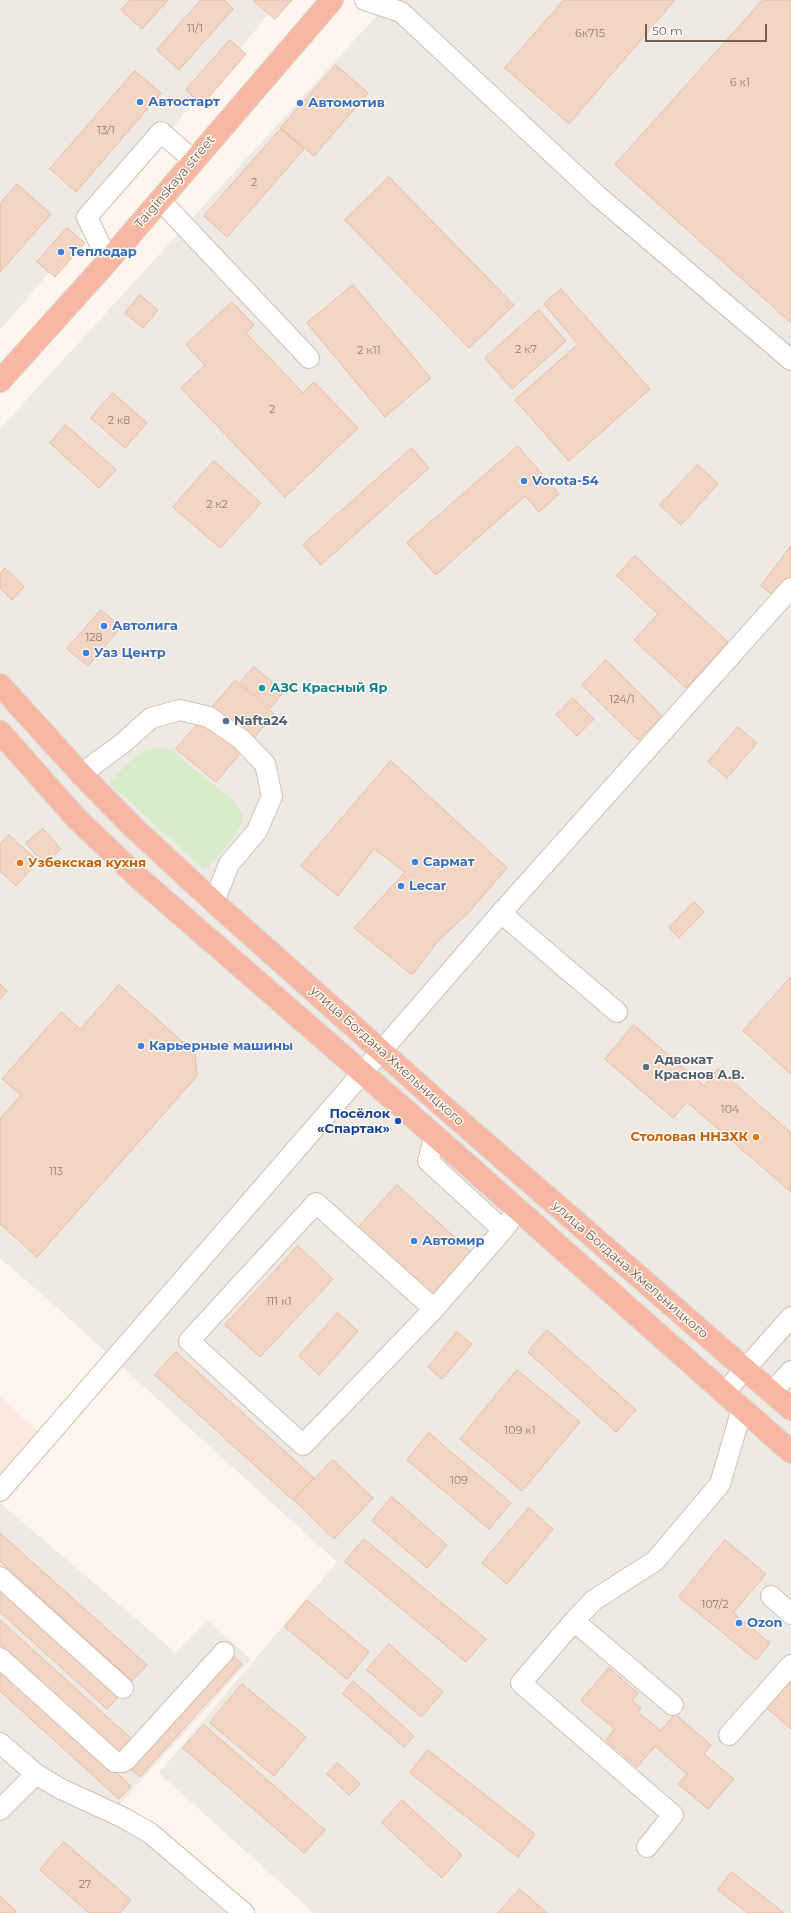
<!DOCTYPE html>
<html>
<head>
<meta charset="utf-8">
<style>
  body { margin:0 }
  #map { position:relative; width:791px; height:1913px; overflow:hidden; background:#fdf6ec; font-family:Montserrat,sans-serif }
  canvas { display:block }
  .scale { position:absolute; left:645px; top:24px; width:122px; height:18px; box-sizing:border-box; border:2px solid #7a5c4d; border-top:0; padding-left:5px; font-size:12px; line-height:14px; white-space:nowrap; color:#7a5c4d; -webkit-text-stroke:3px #fffaf3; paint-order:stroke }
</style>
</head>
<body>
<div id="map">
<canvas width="791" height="1913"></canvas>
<div class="scale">50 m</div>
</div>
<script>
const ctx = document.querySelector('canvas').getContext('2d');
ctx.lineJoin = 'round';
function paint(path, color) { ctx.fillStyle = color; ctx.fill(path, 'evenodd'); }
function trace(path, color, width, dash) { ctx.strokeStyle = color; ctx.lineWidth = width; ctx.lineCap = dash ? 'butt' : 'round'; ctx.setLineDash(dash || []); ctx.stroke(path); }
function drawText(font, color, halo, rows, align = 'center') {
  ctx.font = font + ' Montserrat,sans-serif'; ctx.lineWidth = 3; ctx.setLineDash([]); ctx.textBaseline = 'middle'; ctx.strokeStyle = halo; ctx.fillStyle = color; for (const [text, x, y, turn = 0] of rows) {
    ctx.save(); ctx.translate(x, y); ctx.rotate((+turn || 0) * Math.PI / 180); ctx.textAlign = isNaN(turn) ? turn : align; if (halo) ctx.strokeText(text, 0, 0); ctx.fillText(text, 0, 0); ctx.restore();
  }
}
paint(new Path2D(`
  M0 1397 38 1432 0 1474Z`), '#fde8e0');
paint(new Path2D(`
  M0 0H281L0 330Z
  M391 0H791V1913H314L159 1773 337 1562 52 1303 0 1258V429Z
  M0 1503 176 1653 207 1620 251 1659 111 1814 227 1913H0Z`), '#efe9e4');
paint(new Path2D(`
  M162 747 174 752 236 803 244 818C234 839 221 854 205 870L109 783C125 767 138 748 162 747Z`), '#d8ecc9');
const building = new Path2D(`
  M130 0H168L142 29 121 10Z
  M201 0H224L233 9 179 70 157 50Z
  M253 0H292L275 19Z
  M564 0H675L569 124 505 68Z
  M763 0H791V323L615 165Z
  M230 40 246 54 202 105 186 90Z
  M336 65 368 93 314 156 281 128Z
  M135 71 161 93 76 192 50 169Z
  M281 129 304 149 227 237 204 216Z
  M389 177 514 305 469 348 345 220Z
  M17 184 51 214 0 272V204Z
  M67 228 85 243 55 277 37 262Z
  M353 285 431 378 385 417 307 323Z
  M561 289 650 389 569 461 515 400 578 344 544 304Z
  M140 295 158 310 143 328 125 313Z
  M232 302 254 325 246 333 303 393 314 382 358 428 285 497 181 388 205 365 186 345Z
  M539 310 566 341 512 389 485 358Z
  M113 393 147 423 125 448 91 418Z
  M66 425 116 470 99 488 50 443Z
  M518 446 559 494 539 512 525 496 436 575 407 543Z
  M412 448 429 468 321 565 303 545Z
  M214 461 261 503 220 548 173 507Z
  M698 465 718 484 681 525 660 505Z
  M791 546V584L779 600 761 586Z
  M635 556 728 642 686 688 634 640 658 614 617 576Z
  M5 568 24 587 12 600 0 588V574Z
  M101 610 121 627 88 666 67 649Z
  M606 660 662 716 638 740 582 685Z
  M254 667 284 692 270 708 240 683Z
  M235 681 274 714 216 782 176 749Z
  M573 698 594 719 577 736 556 715Z
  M738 727 757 743 727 778 708 762Z
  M391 761 507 868 469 912 438 941 412 975 354 928 405 872 374 849 338 896 301 866Z
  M43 829 61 849 44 864 26 843Z
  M9 835 38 861 16 886 0 871V844Z
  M694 902 704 912 679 938 669 928Z
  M791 977V1074L743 1031Z
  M0 984 7 991 0 999Z
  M119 985 195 1053 197 1076 37 1257 0 1224V1119L21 1095 2 1079 61 1012 80 1029Z
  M634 1025 704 1086 718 1069 791 1133V1192L687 1102 673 1118 605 1059Z
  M397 1185 472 1253 432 1298 356 1230Z
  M298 1246 333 1279 260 1357 225 1325Z
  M338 1313 358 1331 319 1375 299 1356Z
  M547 1330 636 1410 616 1432 528 1352Z
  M457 1332 472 1344 442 1379 428 1367Z
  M176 1352 314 1478 293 1500 155 1375Z
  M517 1370 580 1422 522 1491 460 1439Z
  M429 1433 511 1503 489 1529 407 1460Z
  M333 1460 373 1498 334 1539 294 1500Z
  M392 1497 447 1545 427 1568 372 1521Z
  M529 1508 553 1529 507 1584 482 1563Z
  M0 1533 147 1665 132 1681 0 1561Z
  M364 1539 486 1639 466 1662 345 1562Z
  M725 1540 766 1574 733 1613 770 1643 756 1660 679 1597Z
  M0 1591 118 1697 107 1709 0 1612Z
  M307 1600 369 1652 347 1679 285 1627Z
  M0 1620 136 1743 124 1756 0 1644Z
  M389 1644 443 1692 421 1717 367 1670Z
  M229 1652 242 1664 140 1777 127 1765Z
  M0 1667 131 1786 119 1799 0 1691Z
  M609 1668 638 1693 632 1701 641 1708 638 1712 661 1731 675 1714 711 1745 704 1754 734 1779 708 1809 678 1784 687 1774 655 1746 637 1767 606 1740 615 1729 581 1701Z
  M353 1681 414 1736 404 1747 343 1694Z
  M791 1681V1729L767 1708Z
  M242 1684 306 1737 274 1776 210 1723Z
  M204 1725 325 1830 304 1853 183 1748Z
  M428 1750 535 1834 518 1857 410 1773Z
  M338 1763 360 1784 349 1795 327 1774Z
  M402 1800 462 1855 442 1878 382 1823Z
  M64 1842 131 1900 120 1913H89L40 1870Z
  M732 1872 784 1913H747L718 1890Z
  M520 1889 547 1913H498Z
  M0 1896 16 1911 14 1913H0Z`);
paint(building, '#f3d5c3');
trace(building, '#e6bba3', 1);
const minor = new Path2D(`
  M365 0 401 12 599 197 791 360
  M160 200 309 358
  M108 261 87 217 161 132 193 160
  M81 774 123 743 151 718 180 710 209 717 241 739 265 764 272 796 257 831 229 864 214 902
  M501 913 617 1012
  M435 1136 428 1161 503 1230
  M434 1309 316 1203 189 1341 303 1445 434 1309 503 1230 517 1210
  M772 1392 791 1371
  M724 1393 791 1317
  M0 1491 501 913 791 588
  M0 1577 123 1688
  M771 1596 791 1614
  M574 1621 521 1683 673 1815 647 1847
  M0 1658 115 1762H123L126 1760 224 1652
  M673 1705 574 1621 594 1600 655 1561 720 1484 742 1409
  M729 1735 791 1665
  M0 1743 36 1774
  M0 1810 36 1774 59 1788 124 1818 150 1833 244 1913`);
const highway = new Path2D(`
  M0 381 108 261 332 0
  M0 685 81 774 133 827 214 902 445 1108 791 1409
  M0 732 76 818 140 879 435 1136 791 1452`);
trace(minor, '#d1beb0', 22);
trace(highway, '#dad1cd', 24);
trace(minor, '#fff', 20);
trace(highway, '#f7b7a3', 22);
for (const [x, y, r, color] of [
  [140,102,4,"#3f7fe0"],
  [300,103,4,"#3f7fe0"],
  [61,252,4,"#3f7fe0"],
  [524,481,4,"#3f7fe0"],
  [104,626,4,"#3f7fe0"],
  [86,653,4,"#3f7fe0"],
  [262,688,4,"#0f9aa8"],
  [226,721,4,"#5c6f8a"],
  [415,862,4,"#3f7fe0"],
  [20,863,4,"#e8710a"],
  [401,886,4,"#3f7fe0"],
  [141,1046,4,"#3f7fe0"],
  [646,1067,4,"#5c6f8a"],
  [398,1121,4,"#1a4fb4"],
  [756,1137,4,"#e8710a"],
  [414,1241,4,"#3f7fe0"],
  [739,1623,4,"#3f7fe0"]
]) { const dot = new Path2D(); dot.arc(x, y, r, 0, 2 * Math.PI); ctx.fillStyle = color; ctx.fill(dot); trace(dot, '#fffaf3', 1.5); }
drawText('11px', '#987a6a', null, [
  ["11/1",195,29],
  ["6к715",590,34],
  ["6 к1",740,83],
  ["13/1",106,131],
  ["2",254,183],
  ["2 к7",526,350],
  ["2 к11",369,351],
  ["2",272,410],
  ["2 к8",119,421],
  ["2 к2",217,505],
  ["128",94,638],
  ["124/1",622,700],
  ["104",730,1110],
  ["113",56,1172],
  ["111 к1",279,1302],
  ["109 к1",520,1431],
  ["109",459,1481],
  ["107/2",715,1605],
  ["27",85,1885]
]);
drawText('bold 13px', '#366cbe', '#fffaf3', [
  ["Автостарт",148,102],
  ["Автомотив",308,103],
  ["Теплодар",69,252],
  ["Vorota-54",532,481],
  ["Автолига",112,626],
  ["Уаз Центр",94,653],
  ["Сармат",423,862],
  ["Lecar",409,886],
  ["Карьерные машины",149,1046],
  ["Автомир",422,1241],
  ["Ozon",747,1623]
], 'left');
drawText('13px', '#7a5c4d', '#fffaf3', [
  ["Taiginskaya street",175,182,-50],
  ["улица Богдана Хмельницкого",387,1056,42],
  ["улица Богдана Хмельницкого",630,1270,41]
]);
drawText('bold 13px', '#0d838f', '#fffaf3', [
  ["АЗС Красный Яр",270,688]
], 'left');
drawText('bold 13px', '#4e5e75', '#fffaf3', [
  ["Nafta24",234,721],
  ["Адвокат",654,1060],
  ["Краснов А.В.",654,1075]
], 'left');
drawText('bold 13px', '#c56008', '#fffaf3', [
  ["Узбекская кухня",28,863],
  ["Столовая ННЗХК",748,1137,"right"]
], 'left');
drawText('bold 13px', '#164399', '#fffaf3', [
  ["Посёлок",390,1114],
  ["«Спартак»",390,1129]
], 'right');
</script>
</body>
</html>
